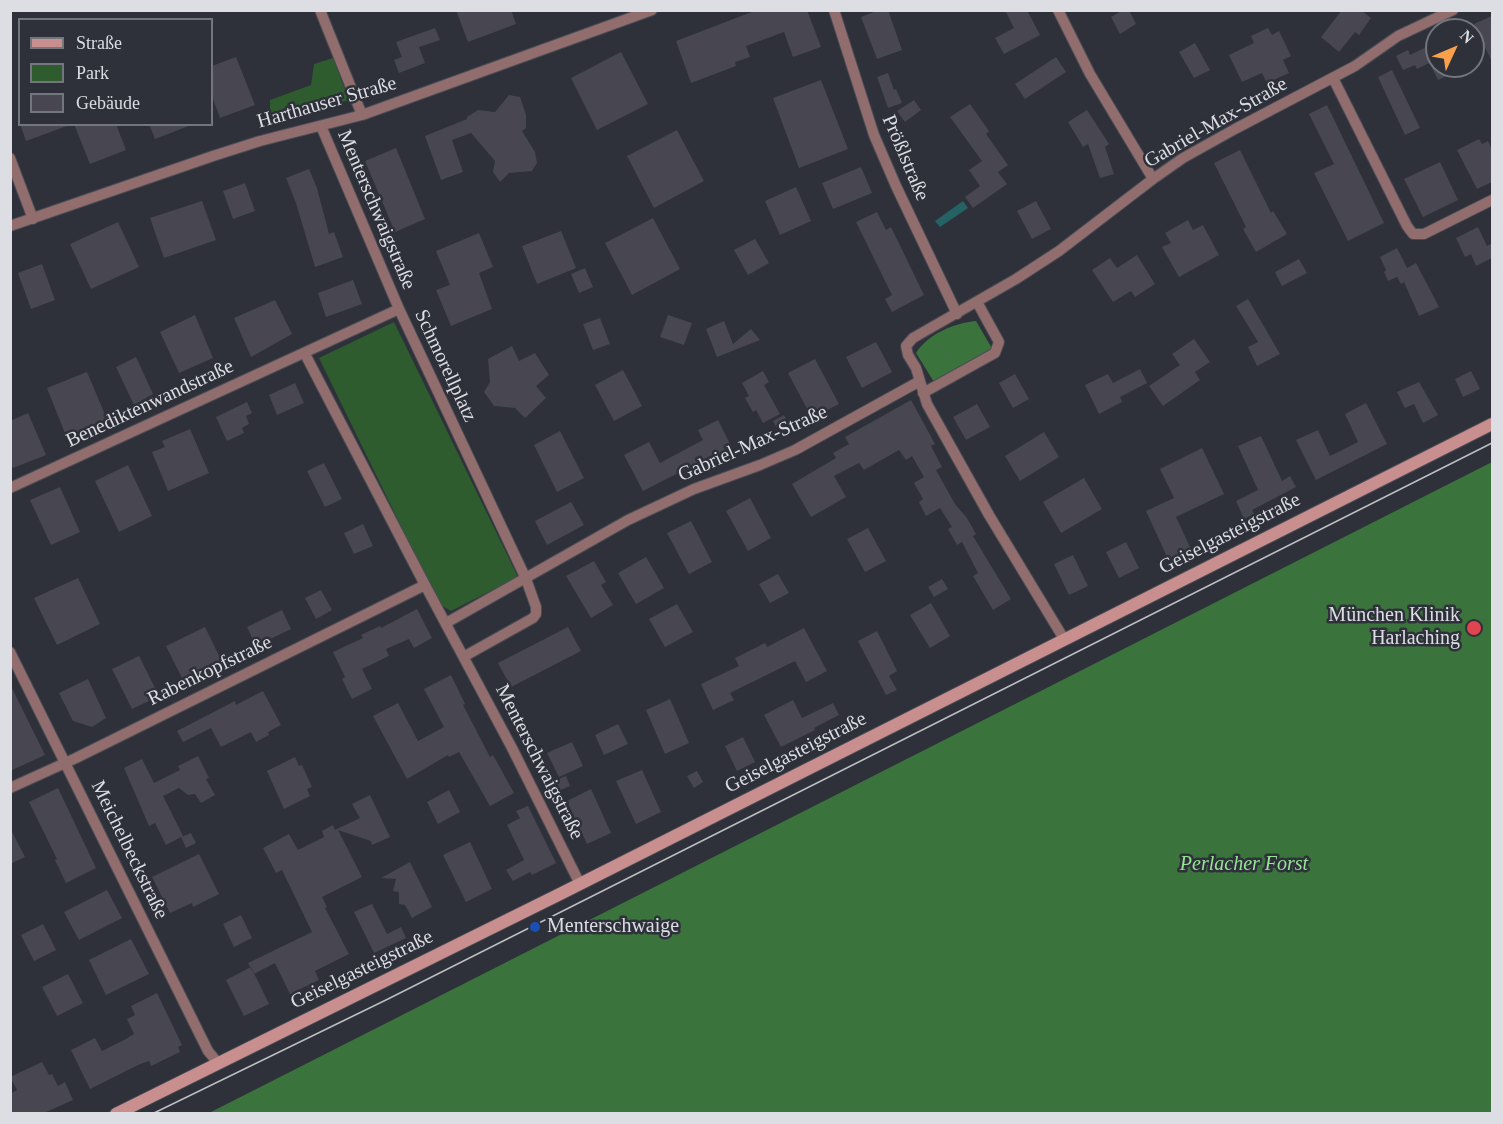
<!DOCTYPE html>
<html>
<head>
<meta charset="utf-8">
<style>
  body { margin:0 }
  #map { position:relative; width:1503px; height:1124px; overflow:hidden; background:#2e303a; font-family:"Times New Roman",serif }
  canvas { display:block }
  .frame { position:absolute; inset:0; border:12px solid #dcdee4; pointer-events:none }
  .legend { position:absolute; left:18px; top:18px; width:195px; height:108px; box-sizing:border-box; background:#2e303a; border:2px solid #74767e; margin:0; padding:8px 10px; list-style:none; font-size:18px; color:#dcdee4 }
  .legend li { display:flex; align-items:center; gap:12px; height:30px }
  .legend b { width:30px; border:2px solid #74767e }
  .north { position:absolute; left:1425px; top:18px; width:60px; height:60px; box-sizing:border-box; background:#2e303a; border:2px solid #74767e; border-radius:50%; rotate:46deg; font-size:16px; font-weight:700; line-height:24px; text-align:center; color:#dcdee4 }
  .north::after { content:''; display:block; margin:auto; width:21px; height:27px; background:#f9a04c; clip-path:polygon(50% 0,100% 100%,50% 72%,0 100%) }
</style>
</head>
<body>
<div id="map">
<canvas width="1503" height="1124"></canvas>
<div class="frame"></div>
<ul class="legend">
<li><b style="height:8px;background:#c98f8f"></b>Straße</li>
<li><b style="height:16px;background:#2e5c2e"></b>Park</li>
<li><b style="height:16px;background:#484651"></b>Gebäude</li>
</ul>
<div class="north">N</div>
</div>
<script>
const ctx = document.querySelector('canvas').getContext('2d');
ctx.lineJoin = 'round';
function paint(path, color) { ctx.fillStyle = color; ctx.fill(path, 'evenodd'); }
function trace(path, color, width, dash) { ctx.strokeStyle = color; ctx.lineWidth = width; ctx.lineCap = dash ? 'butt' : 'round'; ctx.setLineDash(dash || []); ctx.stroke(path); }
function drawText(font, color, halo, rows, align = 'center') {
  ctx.font = font + ' "Times New Roman",serif'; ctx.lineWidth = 5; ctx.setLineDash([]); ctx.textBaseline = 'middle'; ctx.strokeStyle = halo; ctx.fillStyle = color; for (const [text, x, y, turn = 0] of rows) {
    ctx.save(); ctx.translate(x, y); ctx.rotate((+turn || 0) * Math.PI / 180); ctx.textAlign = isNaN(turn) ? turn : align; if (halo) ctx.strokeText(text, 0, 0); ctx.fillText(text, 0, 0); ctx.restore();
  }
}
paint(new Path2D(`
  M333 58 349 100 270 124V100L311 85 314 64Z
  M394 322 518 577 451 611 439 604 319 358Z`), '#2e5c2e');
paint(new Path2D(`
  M976 321 993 350 934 382 916 353C928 334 954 323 976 321Z
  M1492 462V1113H209Z`), '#3b733c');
paint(new Path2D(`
  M963 201 968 208 940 227 935 221Z`), '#256264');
paint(new Path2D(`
  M456 10H511L516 24 468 42Z
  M757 10H807L821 47 793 57 784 32 746 46 750 57 735 62 736 66 691 83 676 41Z
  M879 10H888L902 50 877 59 861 17Z
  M1005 10H1027L1040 35 1004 54 995 38 1014 28Z
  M1123 10H1129L1136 24 1120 34 1111 17Z
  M1342 10H1361L1371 18 1359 35 1355 32 1339 52 1321 37Z
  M1492 16V62L1474 24Z
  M435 28 440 40 419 47 425 63 399 73 394 60 402 57 396 42Z
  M1268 28 1272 35 1279 31 1291 56 1283 60 1289 73 1267 83 1262 73 1242 82 1229 55 1254 43 1251 36Z
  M1437 42V59L1417 69 1415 65 1403 70 1396 56 1408 50 1410 55Z
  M1195 43 1210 70 1194 78 1179 52Z
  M621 52 648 104 597 130 571 78Z
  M236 57 255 105 220 118 212 96V66Z
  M1056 57 1066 72 1025 99 1015 84Z
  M1431 66H1446L1451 74 1438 80Z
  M1392 70 1420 128 1405 135 1378 77Z
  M888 73 894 90 896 89 902 103 888 108 877 77Z
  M821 80 848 149 799 168 773 98Z
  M509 95 520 97 526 115V128L522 131 535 152 537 163 532 171 509 173 500 182 493 172 495 161 471 133 452 140 463 172 441 180 425 136 467 119V117L478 110 495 112Z
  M914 100 921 110 905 122 897 111Z
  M970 104 989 131 986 134 1008 165 998 172 1007 184 973 208 965 197 980 186 969 170 982 161 950 117Z
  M1327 105 1384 223 1348 241 1314 173 1334 164 1309 114Z
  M1087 110 1109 144 1105 147 1114 174 1100 178 1088 144 1083 147 1068 122Z
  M20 124H67V126L26 141Z
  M74 124H116L126 150 90 164Z
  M149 124H191V125L155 139Z
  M677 130 704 181 654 208 627 156Z
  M1479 139 1482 144 1488 141 1492 150V182L1477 189 1457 150Z
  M396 148 425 219 395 232 365 161Z
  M1240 150 1271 213 1273 211 1287 234 1256 252 1243 229 1246 227 1214 163Z
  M1440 162 1458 200 1423 217 1404 179Z
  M861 167 872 193 833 209 822 183Z
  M309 169 317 188 329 234 334 232 343 257 315 267 296 203 286 178Z
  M245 183 255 211 233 219 223 191Z
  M796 187 811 221 780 235 765 201Z
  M202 201 216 240 164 258 150 218Z
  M1036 201 1051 229 1032 239 1017 211Z
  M877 212 886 230 891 227 924 295 892 312 885 299 892 295 856 222Z
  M653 218 680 269 632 295 605 243Z
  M1188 220 1193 230 1203 225 1219 255 1179 277 1162 247 1171 243 1165 233Z
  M118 222 139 267 91 289 70 244Z
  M1478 227 1487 246 1492 243V258L1476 266 1471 254 1465 257 1456 238Z
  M561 231 576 268 537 284 522 246Z
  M479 233 493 267 479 273 492 309 451 326 436 290 450 285 436 251Z
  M755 239 769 263 748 275 734 250Z
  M1397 248 1407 268 1416 263 1439 307 1419 316 1404 282 1401 284 1397 277 1388 281 1384 272 1386 270 1380 257Z
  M1137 255 1155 284 1135 297 1131 291 1113 302 1092 270 1110 258 1117 268Z
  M1299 259 1307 273 1282 286 1275 272Z
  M42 264 55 300 31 309 18 273Z
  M585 268 593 287 579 293 571 274Z
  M353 280 362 304 326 317 318 293Z
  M1248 299 1280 354 1257 366 1248 347 1258 342 1236 306Z
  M275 300 292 334 251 357 234 318Z
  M195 315 213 358 179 373 160 332Z
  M668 315 692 323 684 345 660 337Z
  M600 318 610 344 593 350 583 324Z
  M724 321 733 344 751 329 760 340 717 357 706 329Z
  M1194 339 1210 362 1195 372 1200 380 1163 406 1149 386 1180 365 1172 354Z
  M876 342 892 372 862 388 846 357Z
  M512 346 519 361 535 353 549 375 536 386 546 398 525 418 515 408 494 406 484 392 490 382 488 359Z
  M136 357 153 394 134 405 116 367Z
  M815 359 839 404 812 418 788 373Z
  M1140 369 1147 383 1120 397 1122 402 1099 414 1085 385 1108 374 1113 383Z
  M623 370 642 406 614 421 595 385Z
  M763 371 769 382 764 385 780 414 763 423 756 410 753 412 745 398 749 396 742 383Z
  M1471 371 1480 389 1463 397 1455 379Z
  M87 372 109 424 68 441 47 388Z
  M1015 374 1029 399 1013 408 999 383Z
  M1419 382 1438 415 1423 423 1414 404 1405 408 1397 392Z
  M295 383 304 403 277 415 269 395Z
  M911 400 935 444 931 446 942 467 936 470 955 504 967 518 976 534 973 536 1011 599 993 610 973 576 978 573 962 542 957 545 948 529 952 527 940 508 926 516 919 502 923 499 914 483 924 477 912 456 906 460 899 450 864 470 859 463 834 476 846 497 811 517 792 484 836 458 833 453 849 444 845 437Z
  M247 402 252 413 246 416 249 424 242 428 244 433 227 441 216 417Z
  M1366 403 1387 444 1316 480 1296 440 1318 430 1330 456 1358 442 1345 414Z
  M977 404 990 427 966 440 953 417Z
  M28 413 46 455 13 468 10 462V421Z
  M784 415 790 426 779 432 773 421Z
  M718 420 733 450 688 473 686 469 643 491 624 455 649 442 660 463 703 440 698 430Z
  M190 429 209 473 168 491 152 452 165 447 162 441Z
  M560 431 584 478 557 492 534 445Z
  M1044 432 1059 457 1020 481 1005 456Z
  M1261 436 1282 481 1290 476 1296 487 1252 510 1254 514 1244 519 1236 501 1258 490 1238 446Z
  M1202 448 1224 494 1176 517 1191 549 1168 559 1146 511 1174 498 1160 469Z
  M324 463 342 499 325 507 307 471Z
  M128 465 152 516 119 532 95 481Z
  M1084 478 1102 509 1061 533 1043 502Z
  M60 487 80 532 51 545 30 500Z
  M750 498 771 538 748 551 726 511Z
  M571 502 584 525 547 545 535 521Z
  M691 521 712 562 689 574 667 533Z
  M363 524 373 546 354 554 344 533Z
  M868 528 886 561 865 572 847 539Z
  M1126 542 1139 568 1119 578 1106 552Z
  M1073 555 1088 586 1069 595 1054 564Z
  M646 557 664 588 636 604 618 573Z
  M594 561 606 582 601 585 613 605 591 618 566 576Z
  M778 574 789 593 770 603 759 584Z
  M78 578 100 624 57 645 34 598Z
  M942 579 948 589 934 597 928 587Z
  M321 590 332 610 316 619 305 598Z
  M931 603 950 636 930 648 910 615Z
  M677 604 693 632 665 647 649 619Z
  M417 609 432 638 414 648 409 639 386 649 389 656 362 669 372 689 352 699 342 679 345 677 333 652 363 638 361 635 380 626 381 628Z
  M282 610 291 629 256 646 247 627Z
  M205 627 223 664 184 682 166 646Z
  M568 627 581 651 511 687 498 663Z
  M804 628 827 671 806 682 795 661 730 693 734 700 713 710 701 684 739 666 735 658 765 643 767 647Z
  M877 631 897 671 889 676 897 690 886 695 858 641Z
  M139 656 159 696 132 709 112 669Z
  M451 675 465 704 463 705 490 757 493 755 514 793 490 806 459 752 449 757 448 755 407 779 373 716 398 703 418 741 444 727 424 689Z
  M88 679 106 718 92 727 73 721 59 693Z
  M10 684 45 755 10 771Z
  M263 691 281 725 268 732 269 735 256 742 251 732 221 747 211 728 183 742 177 731 235 701 236 705Z
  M670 699 689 743 665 754 646 710Z
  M793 700 802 718 833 703 839 715 814 728 815 730 781 747 764 715Z
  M618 724 628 744 604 755 595 735Z
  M743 737 755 762 737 771 725 746Z
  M572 742 583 766 559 777 547 753Z
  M198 756 209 778 206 779 215 795 201 803 195 794 188 795 179 788 163 796 183 836 166 845 155 823 149 826 124 768 142 759 154 783 180 770 178 766Z
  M295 757 299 766 302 765 312 787 307 789 310 796 284 809 267 771Z
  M642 770 661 812 636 824 616 781Z
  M697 771 703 782 694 788 687 776Z
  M566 776 570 786 560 790 556 780Z
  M58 788 96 868 66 883 55 860 57 859 29 802Z
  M591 789 611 833 587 844 567 801Z
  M449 790 460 812 438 824 427 802Z
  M370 795 390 837 372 845 371 841 338 830 362 877 322 897 327 907 325 908 349 954 315 971 319 980 290 994 275 963 254 974 248 963 312 932 282 870 276 873 263 848 289 834 298 850 324 837 322 831 333 825 335 830 360 818 352 804Z
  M528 806 556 863 532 875 530 872 513 881 506 870 524 860 507 825 520 818 516 811Z
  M10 828 25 857 10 864Z
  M191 833 196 843 186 848 181 837Z
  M470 842 492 889 466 902 443 855Z
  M199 854 219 894 193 907 192 903 170 913 152 877Z
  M410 862 432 907 412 918 405 905 399 904V892L393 891 396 879 381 878Z
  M107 890 122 918 79 940 64 912Z
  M372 904 387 934 401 927 406 938 374 953 354 912Z
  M241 915 252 938 234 947 223 924Z
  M43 924 56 950 34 961 21 935Z
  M131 939 149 974 106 995 89 960Z
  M251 967 269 1004 244 1016 226 980Z
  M68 974 83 1003 57 1016 42 987Z
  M157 993 182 1045 178 1047 180 1052 151 1066 149 1061 138 1065 90 1089 71 1050 95 1038 102 1051 126 1039 134 1034 127 1019 135 1015 131 1006Z
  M42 1062 49 1075 52 1074 58 1086 65 1082 73 1100 44 1113H10V1094L17 1090 10 1077Z`), '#484651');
const minor = new Path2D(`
  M320 10 362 115
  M834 10 874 135 896 186 957 314
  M1058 10 1090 74 1153 179
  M1333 78 1407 226 1413 234H1424L1492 200
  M321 126 399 309 526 579 536 607V614L533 618 465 656
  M10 158 33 219
  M10 226 213 156 260 141 362 115 652 10
  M305 354 425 585 512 748 580 884
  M923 393 995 353 999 342 977 302
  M10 488 399 309
  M446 623 628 520 694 489 760 465 795 450 920 381
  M1064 639 989 515 927 404 916 368 908 355 906 346 913 338 1016 279 1059 251 1153 179 1183 158 1235 129 1355 66 1398 36 1453 10
  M10 652 208 1051 218 1063
  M10 788 76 758 425 585`);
const secondary = new Path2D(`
  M116 1114 562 893 1492 424`);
trace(minor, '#4a4c55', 12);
trace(secondary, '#4a4c55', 14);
trace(minor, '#926d6d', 10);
trace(secondary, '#c98f8f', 12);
trace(new Path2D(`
  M152 1114 388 999 1492 443`), '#bcbec4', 1.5);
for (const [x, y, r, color] of [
  [1474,628,8,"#e0444e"],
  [535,927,6,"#1a4fb4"]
]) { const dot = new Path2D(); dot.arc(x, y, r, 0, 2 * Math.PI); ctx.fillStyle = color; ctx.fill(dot); trace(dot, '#2e303a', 2); }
drawText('20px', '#dcdee4', '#2e303a', [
  ["Harthauser Straße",327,103,-16],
  ["Gabriel-Max-Straße",1216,123,-30],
  ["Prößlstraße",905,158,67],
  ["Menterschwaigstraße",376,210,67],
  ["Schmorellplatz",445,366,65],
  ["Benediktenwandstraße",150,404,-25],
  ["Gabriel-Max-Straße",753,444,-24],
  ["Geiselgasteigstraße",1230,534,-27],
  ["Rabenkopfstraße",210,671,-26],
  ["Geiselgasteigstraße",796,753,-27],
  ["Menterschwaigstraße",539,762,63],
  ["Meichelbeckstraße",129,850,64],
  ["Geiselgasteigstraße",362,970,-26]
]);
drawText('20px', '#dcdee4', '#2e303a', [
  ["München Klinik",1460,616],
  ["Harlaching",1460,639],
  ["Menterschwaige",547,927,"left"]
], 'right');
drawText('italic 20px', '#96e595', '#2e303a', [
  ["Perlacher Forst",1244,865]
]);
</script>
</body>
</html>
